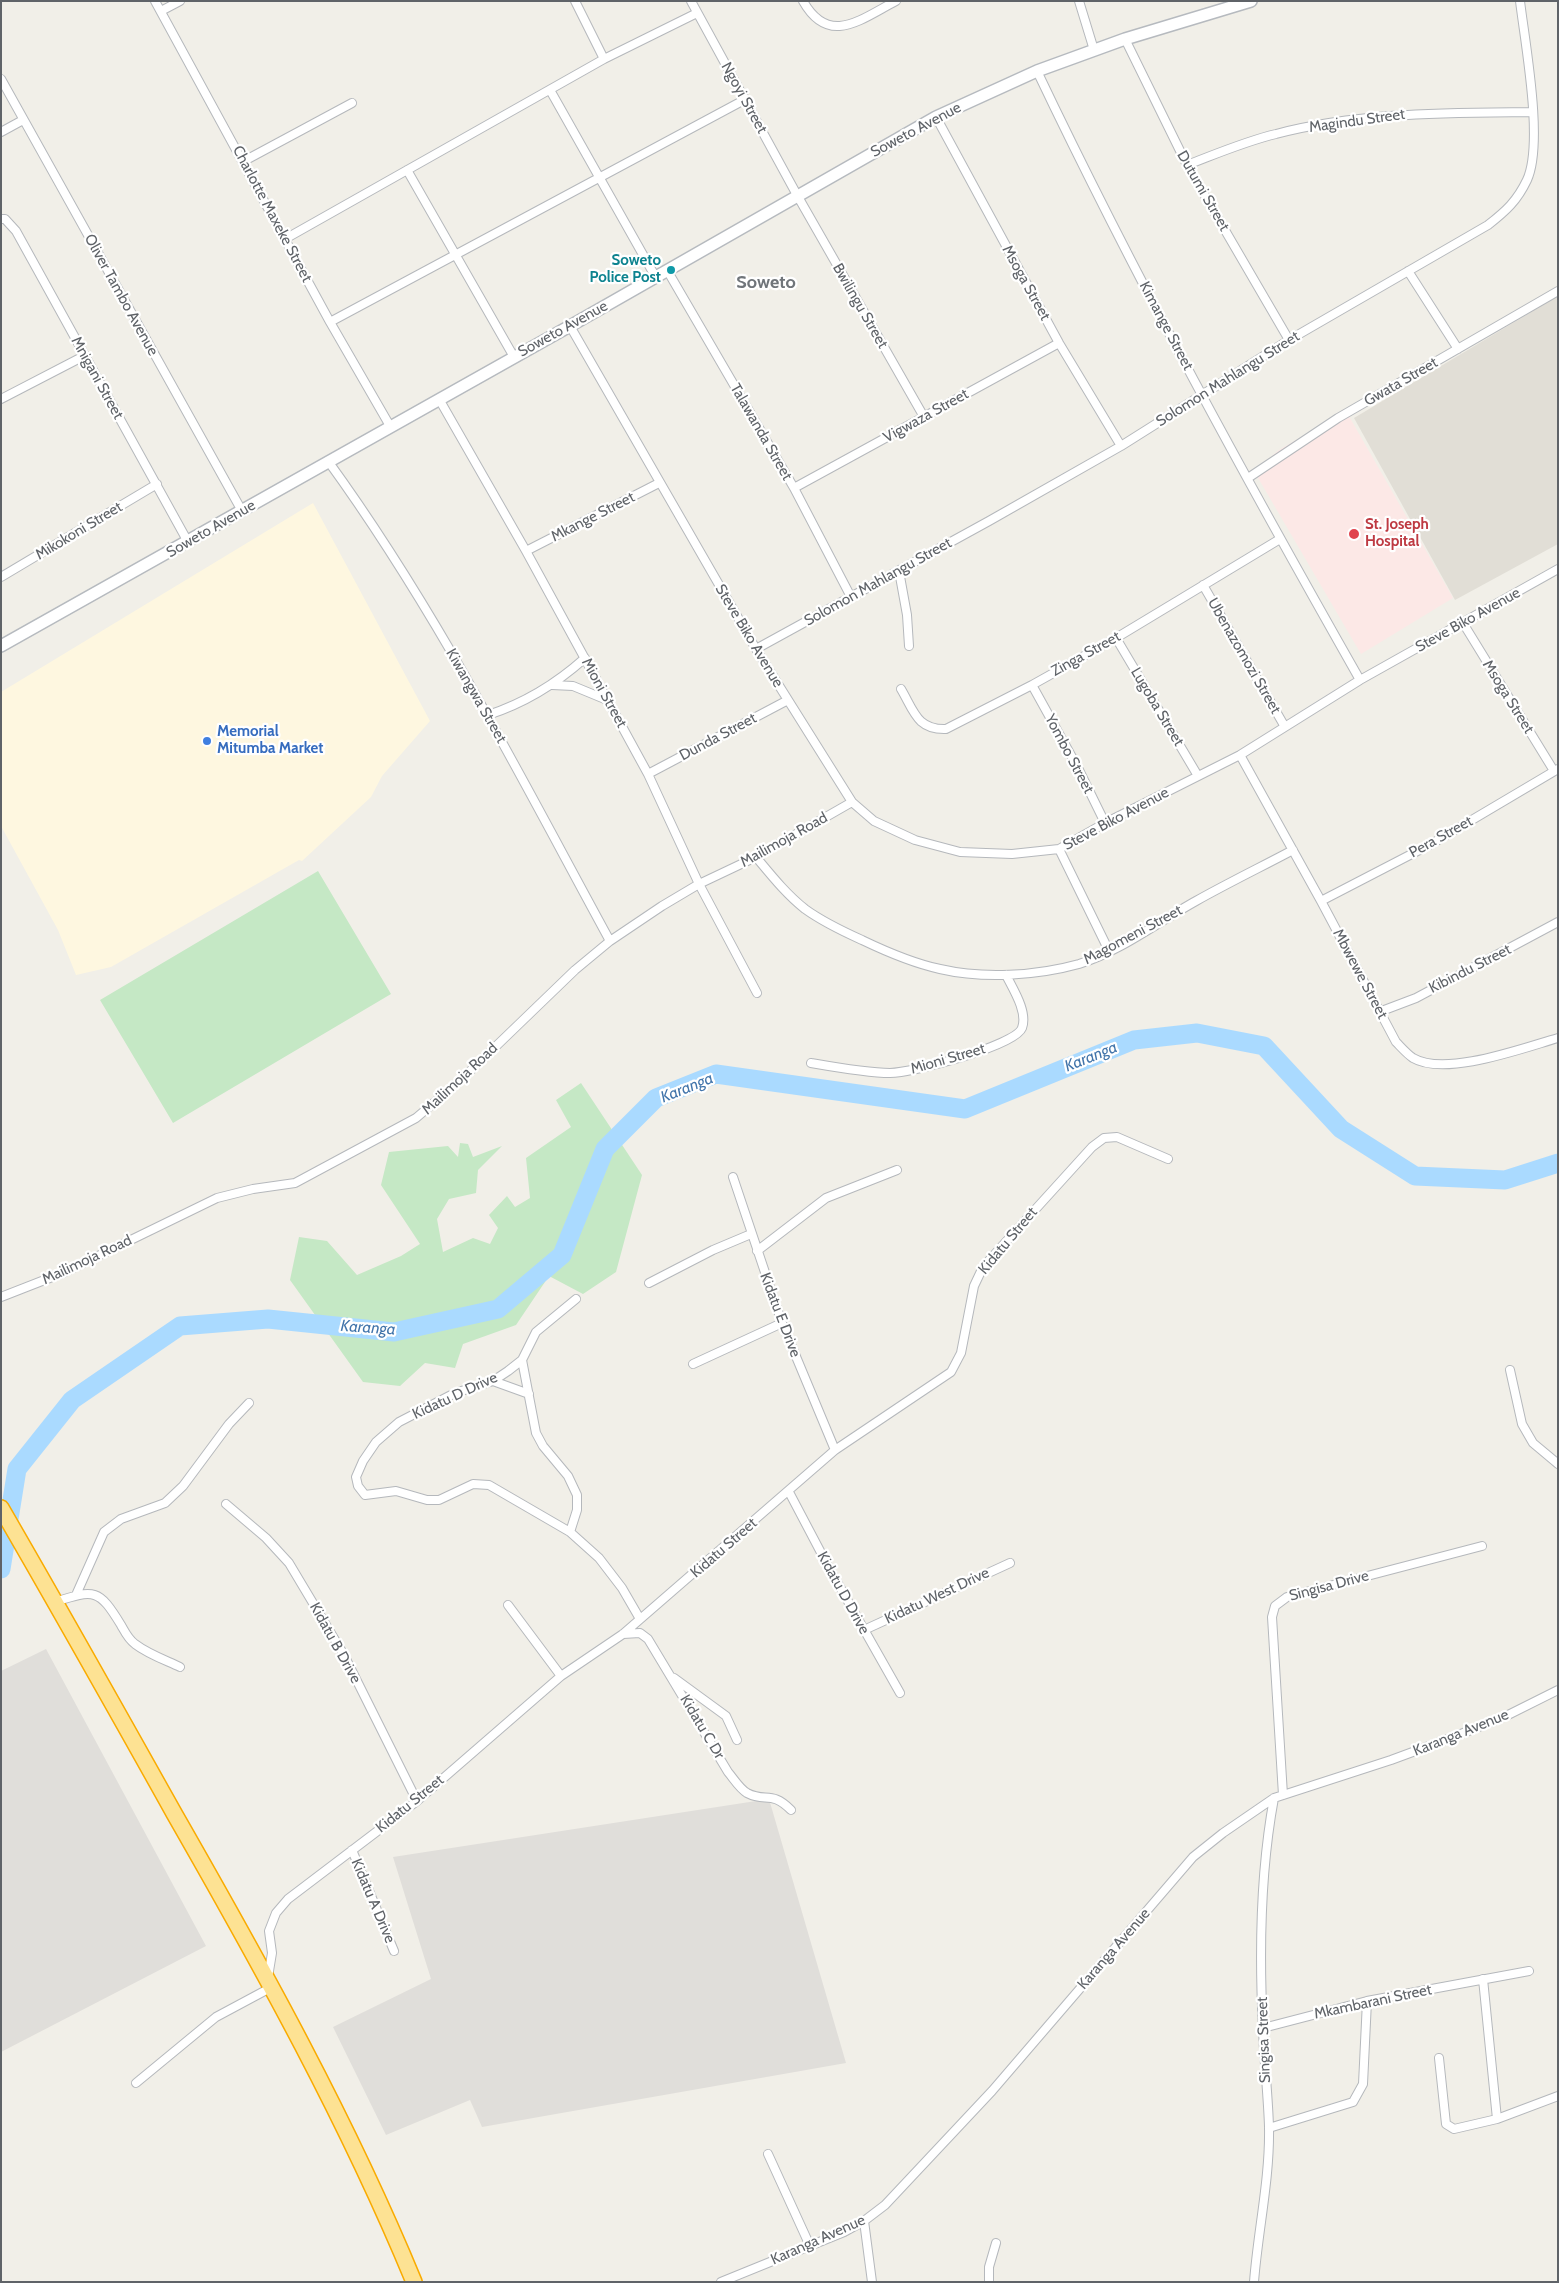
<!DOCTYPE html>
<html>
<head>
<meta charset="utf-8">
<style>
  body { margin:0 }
  #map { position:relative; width:1559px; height:2283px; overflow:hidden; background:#f1efe8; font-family:Cabin,sans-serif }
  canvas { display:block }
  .frame { position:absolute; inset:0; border:2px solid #5f6368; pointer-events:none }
</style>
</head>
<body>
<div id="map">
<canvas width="1559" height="2283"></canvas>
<div class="frame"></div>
</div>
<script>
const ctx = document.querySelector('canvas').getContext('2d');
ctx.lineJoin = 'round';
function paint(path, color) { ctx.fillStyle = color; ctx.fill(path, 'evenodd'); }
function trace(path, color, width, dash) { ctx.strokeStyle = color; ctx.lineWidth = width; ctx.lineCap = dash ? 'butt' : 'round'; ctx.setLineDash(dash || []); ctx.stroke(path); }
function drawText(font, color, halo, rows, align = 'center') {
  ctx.font = font + ' Cabin,sans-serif'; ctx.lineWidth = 4.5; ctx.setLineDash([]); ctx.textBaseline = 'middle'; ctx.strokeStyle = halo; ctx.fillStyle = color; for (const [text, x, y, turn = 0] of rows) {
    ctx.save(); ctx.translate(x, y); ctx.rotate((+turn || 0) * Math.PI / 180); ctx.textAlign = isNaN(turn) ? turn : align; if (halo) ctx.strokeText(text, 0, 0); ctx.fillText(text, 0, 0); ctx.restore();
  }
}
paint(new Path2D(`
  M313 503 430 721 382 776 371 797 302 861 299 860 111 967 76 975 58 930 1 826V692Z`), '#fef7e0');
paint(new Path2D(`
  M46 1649 206 1946 1 2052V1671Z
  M769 1799 846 2063 482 2127 470 2100 386 2135 333 2027 431 1979 393 1857Z`), '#e0deda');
paint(new Path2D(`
  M1558 296V544L1455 600 1354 418Z`), '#e1ded6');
paint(new Path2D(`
  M1346 411 1453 598 1361 654 1254 471 1279 450Z`), '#fce8e6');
paint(new Path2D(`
  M318 871 391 994 173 1123 100 1000Z
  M581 1083 642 1175 616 1272 583 1294 549 1276 516 1325 463 1344 455 1368 425 1363 400 1386 363 1382 290 1280 299 1237 327 1241 357 1275 401 1256 420 1244 381 1185 389 1152 448 1146 458 1157 460 1143 468 1144 473 1157 502 1146 478 1170 476 1193 449 1199 437 1219 443 1252 473 1238 490 1244 498 1228 489 1215 507 1196 515 1207 530 1198 526 1158 571 1127 556 1100Z`), '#c5e8c5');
trace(new Path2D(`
  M1 1569 17 1469 72 1400 180 1326 268 1319 394 1332 498 1309 562 1255 605 1149 656 1098 716 1074 965 1109 1134 1040 1197 1033 1264 1046 1341 1129 1415 1176 1505 1180 1558 1163`), '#aadaff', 19);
const street = new Path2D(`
  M155 1 330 322 390 426
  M575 1 604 59
  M691 1 797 195 924 417
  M803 1C829 47 861 19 896 1
  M1079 1 1094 50
  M161 11 180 1
  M1125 39 1187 165 1289 340
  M1037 71C1136 279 1247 481 1360 680
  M1 79 242 511
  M550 90 655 276
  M936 117 1059 343 1121 446
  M1 132 23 120
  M244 161 352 103
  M1187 165C1216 154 1246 141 1276 134 1360 112 1447 113 1533 112
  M407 170 514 357
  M1 219H5L16 231 188 542
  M285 239 604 59 697 13
  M667 270 794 488 851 597
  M1408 271 1458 349
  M330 322 746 99
  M570 326 756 649 852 802 874 821 915 840 960 852 1012 854 1059 849 1105 823 1240 755 1360 680 1558 569
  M1 399 84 356
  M439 399 526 551 648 774 699 884 757 993
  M328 461C437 611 521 778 610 941
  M1248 478 1338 418 1558 291
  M794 488 1059 343
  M526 551 659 483
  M899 571 907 615 909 646
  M1 577 157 484
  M1203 585 1285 727
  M1463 623 1554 771
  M1116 638 1198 776
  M756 649 989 521 1121 446 1289 340 1488 225C1506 211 1517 201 1527 180 1544 143 1525 43 1520 1
  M552 685 573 686 607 700
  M1032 685 1078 768 1105 823
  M901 689C914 711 917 730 946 729L1032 685 1116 638 1280 539
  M488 715C525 703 556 684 585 658
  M1240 755 1321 901 1396 1042C1401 1047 1407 1054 1413 1058 1445 1077 1523 1048 1558 1038
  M648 774 788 700
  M1059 849 1109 951
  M756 857C771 875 786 894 805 909 823 922 842 931 862 940 887 952 912 963 940 969 983 979 1036 976 1079 964 1121 951 1158 922 1196 901 1228 883 1261 867 1293 850
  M1321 901 1433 843 1558 769
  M1379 1012 1416 998 1558 922
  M811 1063C834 1067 868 1073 890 1073 911 1073 1015 1046 1022 1028 1028 1012 1013 989 1006 975
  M733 1177 782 1323 835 1450
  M757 1251 826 1198 897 1170
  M649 1283 713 1250 751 1234
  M1 1297 65 1272 217 1198 253 1189 295 1183 416 1118 463 1078 575 970 610 941 662 906 699 884 756 857 852 802
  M576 1299 536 1332 522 1360 508 1371 493 1381 455 1393 399 1422 376 1442 363 1461 356 1477 358 1486 365 1495 396 1491 427 1500H439L473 1484 489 1485 570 1532 599 1558 622 1588 640 1619
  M522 1360 536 1433 543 1446 568 1476 577 1495V1510L570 1532
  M693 1364 782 1323
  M1510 1370 1522 1424 1533 1443 1558 1464
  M493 1381 529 1394
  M789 1492 828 1566 900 1693
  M226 1504 266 1538 289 1563 344 1655 417 1801
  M76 1595 104 1532 121 1519 165 1503 183 1486 229 1424 249 1403
  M55 1602C95 1589 99 1589 121 1625 125 1632 128 1639 135 1644 148 1654 165 1660 180 1667
  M508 1605 561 1676
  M864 1630 1010 1563
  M623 1634 640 1633 648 1639 728 1772C734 1779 739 1788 747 1793 766 1803 771 1790 791 1810
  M674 1678 726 1716 737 1740
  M1283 1795 1272 1617 1275 1606 1287 1597 1482 1546
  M352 1850 394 1951
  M268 1977 272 1953 269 1931 276 1913 288 1899 417 1801 561 1676 623 1634 835 1450 951 1372 961 1353 974 1286 983 1267 1092 1147 1104 1138 1117 1137 1168 1159
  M1483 1979 1497 2119
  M1263 2028 1367 2001 1529 1971
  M1439 2058 1446 2124 1454 2129 1497 2119 1558 2096
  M136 2083 216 2017 272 1987
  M1269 2128 1353 2102 1363 2084 1367 2001
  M768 2154 810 2246
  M864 2221 872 2282
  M721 2282 844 2232 864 2221 885 2205 992 2091 1193 1857 1223 1833 1274 1798 1391 1760 1456 1736 1508 1715 1558 1690
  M989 2282V2267L996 2243
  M1254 2282C1258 2230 1270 2179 1269 2127 1268 2094 1264 2061 1263 2029 1259 1952 1260 1873 1274 1798`);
const secondary = new Path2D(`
  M1 646 570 326 936 117 1037 71 1125 39 1251 1`);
const highway = new Path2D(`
  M1 1508C60 1610 118 1713 175 1815 262 1967 347 2120 414 2282`);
trace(street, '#b5b8bc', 10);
trace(secondary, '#b6babf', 14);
trace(highway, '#f9ab00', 18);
trace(street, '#fff', 8);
trace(secondary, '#fff', 11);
trace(highway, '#fde293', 15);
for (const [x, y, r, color] of [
  [671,270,5,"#0f9aa8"],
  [1354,534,6,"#e0444e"],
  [207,741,5,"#3f7fe0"]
]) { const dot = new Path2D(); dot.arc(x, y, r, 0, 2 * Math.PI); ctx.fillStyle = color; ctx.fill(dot); trace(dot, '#fff', 2); }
drawText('15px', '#5f6368', '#fff', [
  ["Ngoyi Street",744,98,61],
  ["Magindu Street",1357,121,-8],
  ["Soweto Avenue",916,130,-28],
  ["Dutumi Street",1203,191,60],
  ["Charlotte Maxeke Street",272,214,62],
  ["Msoga Street",1026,283,61],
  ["Oliver Tambo Avenue",121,295,61],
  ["Bwilingu Street",860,306,60],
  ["Kimange Street",1166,326,62],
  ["Soweto Avenue",563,329,-29],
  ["Mnigani Street",97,378,61],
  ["Solomon Mahlangu Street",1228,379,-32],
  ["Gwata Street",1401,382,-30],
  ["Vigwaza Street",926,416,-29],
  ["Talawanda Street",761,432,60],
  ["Mkange Street",593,517,-27],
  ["Soweto Avenue",211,529,-30],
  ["Mikokoni Street",79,531,-31],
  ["Solomon Mahlangu Street",878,582,-29],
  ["Steve Biko Avenue",1468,620,-29],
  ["Steve Biko Avenue",749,636,59],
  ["Zinga Street",1086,654,-29],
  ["Ubenazomozi Street",1244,656,60],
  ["Mioni Street",604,693,61],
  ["Kiwangwa Street",476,696,60],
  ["Msoga Street",1508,697,58],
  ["Lugoba Street",1157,707,59],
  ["Dunda Street",718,737,-28],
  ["Yombo Street",1069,754,62],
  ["Steve Biko Avenue",1116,819,-28],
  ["Pera Street",1441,837,-29],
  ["Mailimoja Road",784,840,-29],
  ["Magomeni Street",1133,935,-28],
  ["Kibindu Street",1470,969,-27],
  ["Mbwewe Street",1360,974,62],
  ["Mioni Street",948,1059,-16],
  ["Mailimoja Road",460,1079,-43],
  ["Kidatu Street",1008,1241,-50],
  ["Mailimoja Road",87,1260,-25],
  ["Kidatu E Drive",780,1315,69],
  ["Kidatu D Drive",455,1396,-25],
  ["Kidatu Street",724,1548,-41],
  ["Singisa Drive",1329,1586,-15],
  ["Kidatu D Drive",843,1593,61],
  ["Kidatu West Drive",937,1596,-25],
  ["Kidatu B Drive",335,1643,61],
  ["Kidatu C Dr",702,1727,59],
  ["Karanga Avenue",1461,1733,-22],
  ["Kidatu Street",410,1804,-39],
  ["Kidatu A Drive",373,1901,67],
  ["Karanga Avenue",1114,1949,-49],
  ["Mkambarani Street",1373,2002,-12],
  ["Singisa Street",1264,2040,-92],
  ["Karanga Avenue",818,2240,-24]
]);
drawText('bold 15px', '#0d838f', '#fff', [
  ["Soweto",661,261],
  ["Police Post",661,278]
], 'right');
drawText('bold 15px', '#be3a42', '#fff', [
  ["St. Joseph",1365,525],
  ["Hospital",1365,542]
], 'left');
drawText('bold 15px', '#366cbe', '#fff', [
  ["Memorial",217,732],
  ["Mitumba Market",217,749]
], 'left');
drawText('italic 16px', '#4174aa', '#fff', [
  ["Karanga",1091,1057,-22],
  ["Karanga",687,1088,-22],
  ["Karanga",368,1328,4]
]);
drawText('bold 18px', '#70757a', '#fff', [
  ["Soweto",766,283]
]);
</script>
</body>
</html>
